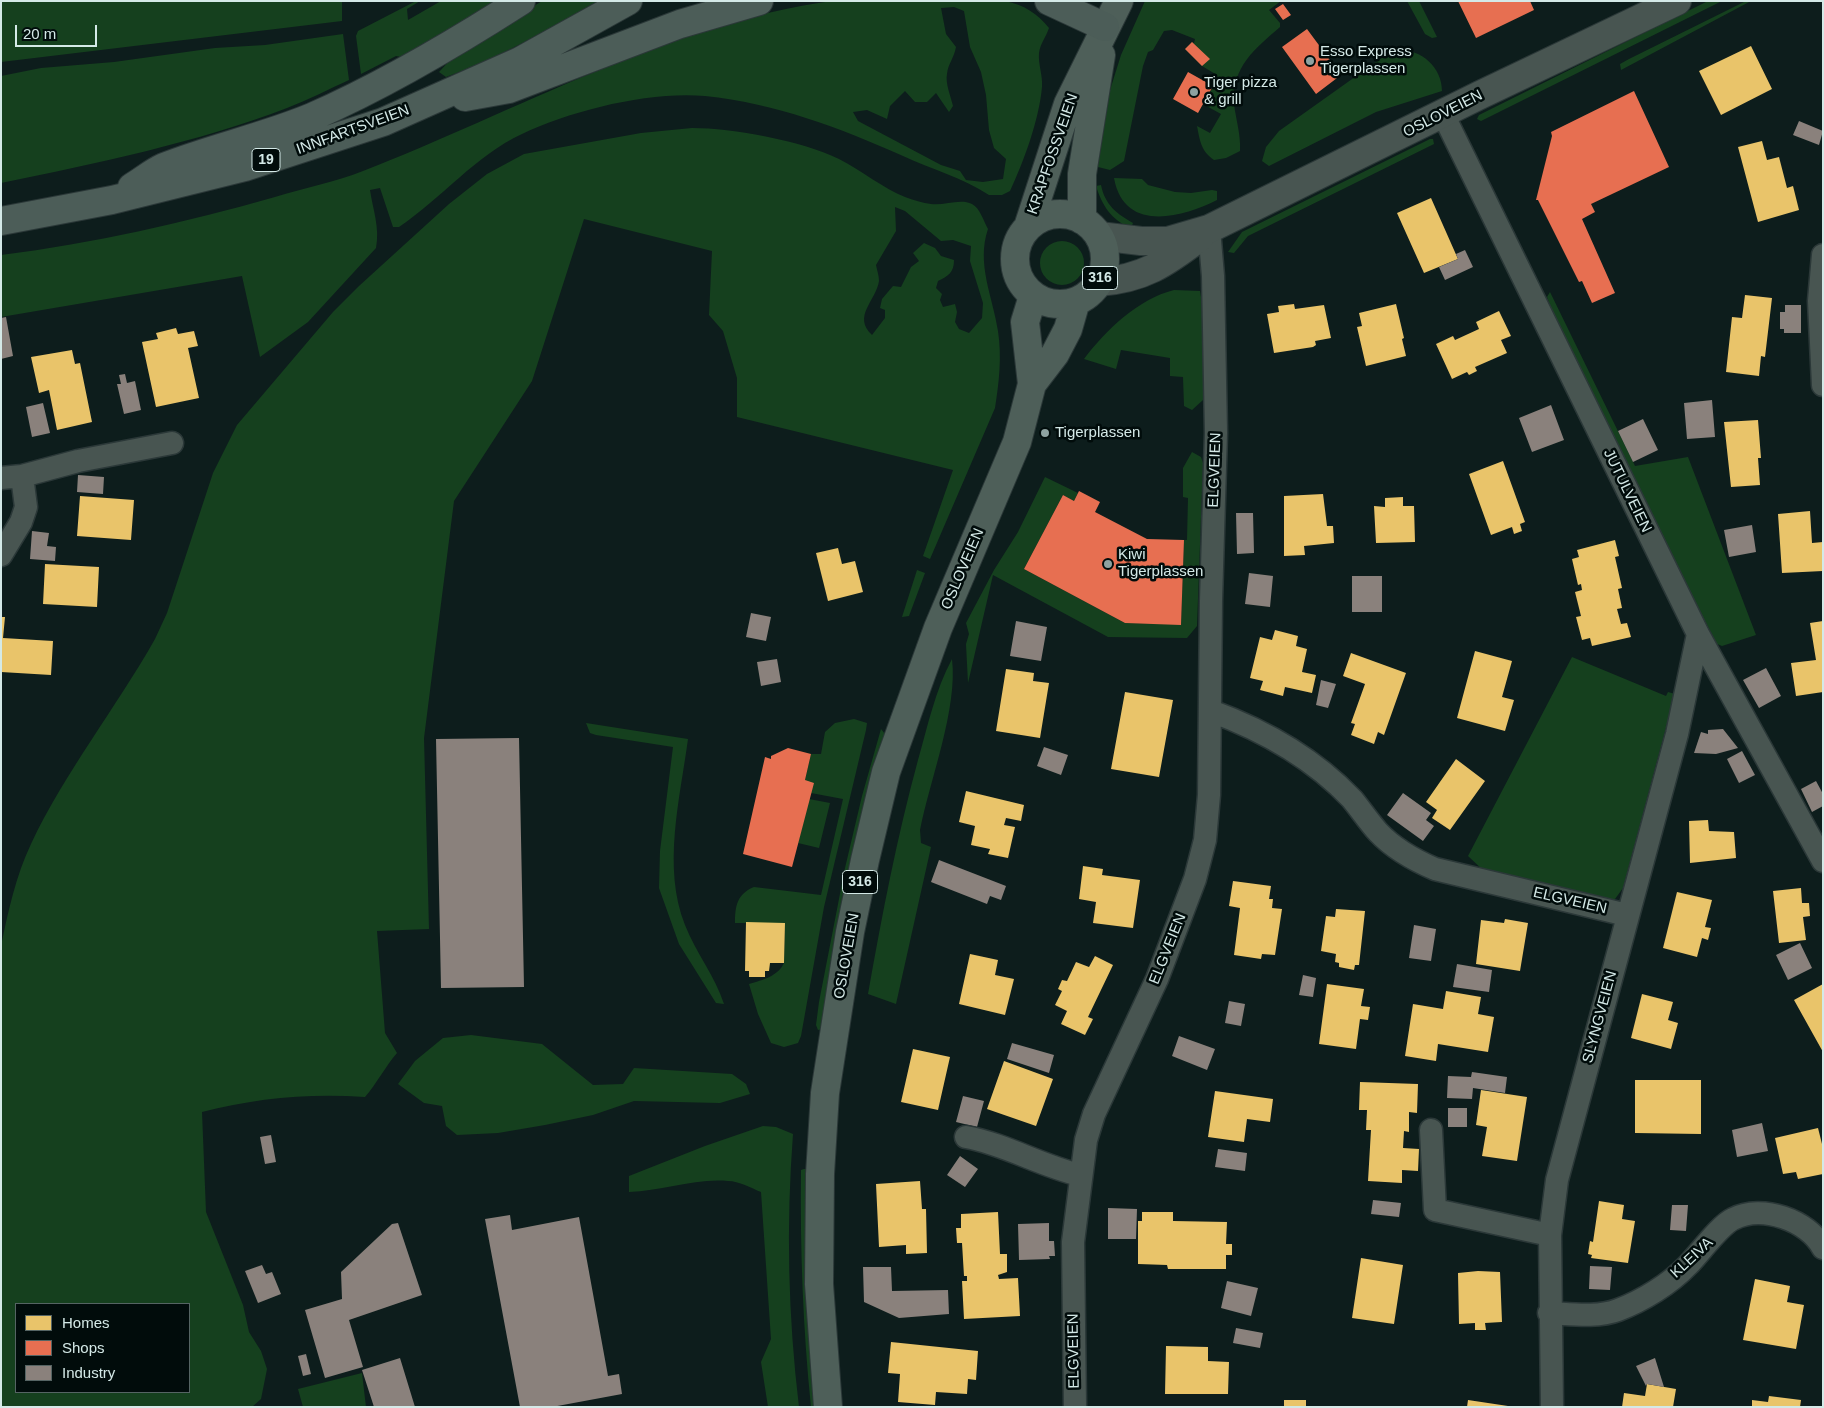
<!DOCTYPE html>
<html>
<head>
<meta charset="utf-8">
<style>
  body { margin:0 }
  #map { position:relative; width:1824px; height:1408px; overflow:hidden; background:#0d1d1c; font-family:Helvetica,sans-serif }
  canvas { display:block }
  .frame { position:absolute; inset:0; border:2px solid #d4e9e7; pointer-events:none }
  .legend { position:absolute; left:15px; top:1303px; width:175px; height:90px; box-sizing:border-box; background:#010c0b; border:1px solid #556463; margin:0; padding:6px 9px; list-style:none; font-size:15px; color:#d4e9e7 }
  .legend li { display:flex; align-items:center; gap:10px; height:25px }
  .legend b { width:25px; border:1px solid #556463 }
  .scale { position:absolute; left:15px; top:25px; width:82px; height:22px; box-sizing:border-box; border:2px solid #d4e9e7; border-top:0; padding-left:6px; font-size:15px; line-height:18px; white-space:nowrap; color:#d4e9e7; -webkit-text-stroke:4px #010c0b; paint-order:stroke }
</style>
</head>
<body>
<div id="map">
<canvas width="1824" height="1408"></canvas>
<div class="frame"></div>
<ul class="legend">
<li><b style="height:14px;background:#e9c46a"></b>Homes</li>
<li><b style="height:14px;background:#e76f51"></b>Shops</li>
<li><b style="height:14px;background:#8a817c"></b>Industry</li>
</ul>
<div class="scale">20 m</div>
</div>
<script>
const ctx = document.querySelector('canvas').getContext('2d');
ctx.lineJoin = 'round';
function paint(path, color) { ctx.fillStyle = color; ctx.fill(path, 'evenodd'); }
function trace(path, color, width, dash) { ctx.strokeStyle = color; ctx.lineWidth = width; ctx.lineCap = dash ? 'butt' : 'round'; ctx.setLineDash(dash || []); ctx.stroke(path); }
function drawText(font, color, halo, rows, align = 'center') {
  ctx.font = font + ' Helvetica,sans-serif'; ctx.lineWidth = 5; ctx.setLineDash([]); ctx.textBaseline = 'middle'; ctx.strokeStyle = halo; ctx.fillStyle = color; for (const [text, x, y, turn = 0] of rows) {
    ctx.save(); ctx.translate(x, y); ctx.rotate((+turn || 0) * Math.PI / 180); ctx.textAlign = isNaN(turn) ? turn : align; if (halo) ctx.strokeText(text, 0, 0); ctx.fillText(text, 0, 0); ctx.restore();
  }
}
paint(new Path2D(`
  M1 1H342V21L1 62Z
  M416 1H420L407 9 408 20 441 1H497L401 57 396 56 361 74 356 36 358 31Z
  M542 1H598C549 29 499 58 446 77L439 72 453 57Z
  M832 1H1005C1024 5 1037 13 1049 28 1046 37 1040 44 1039 53 1038 64 1043 76 1042 87 1039 120 1024 161 1010 191L1002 195H989C963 178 931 169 903 156 840 128 775 103 705 96 650 91 572 110 522 134 475 156 442 198 399 227H393L380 188 370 190C373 210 380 228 376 248L308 322 260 357 242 276 1 317V255C95 243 184 223 275 197 304 188 335 182 363 171 513 113 673 22 832 1ZM954 7 964 11 970 47 981 72 986 95 989 130 994 148 1006 159 1003 179 983 182 966 180 960 171 941 165 858 121 853 112 867 110 887 119 890 106 905 91 915 102H927L936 93 949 112 953 106C951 97 945 83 947 74 948 64 954 58 956 47L946 34 941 8Z
  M1145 1H1281L1269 10 1280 23V27C1256 48 1231 67 1234 104 1236 120 1241 135 1240 151L1226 158 1214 160C1201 151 1200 141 1197 126L1210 133 1221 114 1203 104 1213 87 1210 85 1217 75 1202 66 1185 49 1192 42 1194 43 1195 39 1172 30 1164 31 1153 50 1148 52 1143 66 1124 161 1110 170 1094 166 1105 106 1121 55Z
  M1407 1H1419L1437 37 1432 38 1425 34Z
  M1708 1H1722L1481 121 1477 119 1479 115Z
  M1746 1H1751L1621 70 1620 64 1629 59Z
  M343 34 349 80C329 89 308 100 287 108 195 143 98 163 1 183V76L41 68 114 62 215 48 265 45Z
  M1398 50C1420 49 1442 66 1442 91L1376 112 1269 166 1262 161 1266 147 1279 131 1383 57Z
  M692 128C732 128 803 141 839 159 861 170 884 189 905 197 913 200 923 203 931 204 944 206 960 198 972 204 980 208 984 222 988 229 976 264 993 297 998 331 1002 357 999 383 995 408L930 559 923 556 953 470 737 417V378L723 331 709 315 712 251 584 219 532 381 454 501 424 738 429 929 377 931 385 1033 397 1053C385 1067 377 1083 365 1097 310 1093 255 1098 202 1112L206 1212 243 1305 249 1332 261 1351 267 1369 261 1399 252 1407H1V946C8 912 16 875 31 844 65 772 116 708 155 639L167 613 213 473 237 425 333 312 359 286 449 204 487 174 524 154 641 133ZM895 207 905 211 941 241 953 240 971 246 970 261 983 303 982 318 969 333 959 329 955 322 957 312 955 304 943 307 940 300 942 294 936 288 938 281C948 276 954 273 954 260L941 256 935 248 924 243 913 253 919 261 911 267 901 287 893 286 882 299 880 308 885 310V318L872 335C852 316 876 301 879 281 879 276 877 270 876 265L896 231ZM16 1304H189V1392H16Z
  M1430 139H1433L1434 144 1248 236 1234 253 1228 252 1242 232Z
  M1114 178 1142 179 1148 185 1175 192 1191 193 1212 190 1217 191V200C1181 218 1124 233 1114 178Z
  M1101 185C1105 205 1117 214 1133 223L1131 228C1111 220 1102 205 1096 186Z
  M1040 263a22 22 0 1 1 44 0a22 22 0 1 1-44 0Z
  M1174 290 1200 291C1207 325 1205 359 1204 394L1203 400 1192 410 1184 406 1183 377 1170 376V358L1121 350 1116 369 1084 359C1106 330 1138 299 1174 290Z
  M1550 292 1635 466 1688 457 1756 635 1722 646 1717 644 1627 471 1556 322 1547 297Z
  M1192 452 1201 457 1203 463 1197 626 1187 638 1108 637 993 575 968 683 966 644 969 634 966 623 994 570 1018 532 1045 477 1078 493 1074 501 1063 495 1024 569 1125 623 1181 624 1184 540H1187L1188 498 1183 497V468Z
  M917 570 925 573 909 616 902 617Z
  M1572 657 1666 696 1668 692 1675 694 1623 888 1615 899H1599L1485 872 1468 856Z
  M952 659C958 708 930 780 920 830L921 843 931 847 896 1004 868 994C882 915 897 837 918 760 928 725 935 691 952 659Z
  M854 719 867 723 866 730 824 907 801 1036 798 1043 784 1047 771 1043 758 1014 749 984C763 980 778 976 784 963L785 923H735C735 906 737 894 754 887L821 895 843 799 811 793 805 780 811 754H821L825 732 835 723Z
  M586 723 688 739C680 799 662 867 685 925 696 953 715 976 724 1004L716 1003 679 944 659 888 660 851 673 747 596 735 590 733Z
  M881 729 885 734 874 773 822 1029 818 1030 816 1025 819 1002 845 868 862 796Z
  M809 799 830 803 819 848 798 843Z
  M471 1035 542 1044 593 1085 623 1084 634 1068 732 1074 746 1084 750 1094 720 1103 634 1101 593 1115 545 1125 498 1133 457 1135 446 1126 442 1106 424 1103 398 1084 415 1061 443 1038Z
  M763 1126 776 1127 793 1134C786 1225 788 1316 799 1407H768L761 1362 771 1339 761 1192C751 1188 739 1181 728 1181 695 1178 662 1191 629 1192V1176L705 1146Z
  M804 1169H807L817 1407H811C803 1328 800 1250 801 1170Z
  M362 1373 366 1407H303L298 1389Z`), '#15401e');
paint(new Path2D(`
  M1751 46 1772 89 1721 115 1699 71Z
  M1762 141 1767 160 1779 157 1787 188 1793 186 1799 210 1758 222 1738 147Z
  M1431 198 1458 259 1424 273 1397 213Z
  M1745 295 1772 298 1765 357 1761 356 1759 376 1726 372 1732 317 1742 318Z
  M1294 304 1295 309 1324 305 1331 338 1315 341 1316 345 1313 347 1274 353 1267 314 1279 312 1278 306Z
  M1396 304 1404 338 1402 339 1406 356 1366 366 1357 327 1362 326 1359 313Z
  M1499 311 1511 336 1501 340 1507 353 1475 367 1477 371 1469 375 1467 372 1452 379 1436 344 1453 336 1455 340 1479 329 1476 322Z
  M176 328 178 334 194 331 198 346 188 348 199 398 156 407 142 342 158 339 156 333Z
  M72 350 75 364 80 363 92 422 57 430 49 390 39 393 31 357Z
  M1758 420 1761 458H1758L1760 485 1731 487 1724 422Z
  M1503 461 1525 522 1520 524 1522 531 1514 534 1512 527 1491 535 1469 474Z
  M1323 494 1327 526H1333L1334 543 1304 546 1305 555 1284 556V496Z
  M80 496 134 500 131 540 77 536Z
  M1403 497V506H1414L1415 542 1376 543 1374 506 1385 507V498Z
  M1810 511 1812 543 1823 542V571L1782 573 1778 514Z
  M1615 540 1619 556 1615 557 1622 588 1618 589 1622 608 1617 609 1621 624 1627 623 1631 637 1592 646 1590 638 1582 640 1576 617 1581 616 1575 592 1582 590 1581 584 1578 585 1572 559 1579 557 1577 550Z
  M838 548 842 564 855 561 863 592 828 601 816 553Z
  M45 564 99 567 97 607 43 604Z
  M1 617H5L3 638 53 641 51 675 1 672Z
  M1823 621V692L1796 696 1791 663 1816 660 1810 623Z
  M1275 630 1298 636 1296 646 1307 649 1302 672 1316 675 1312 693 1285 687 1283 696 1260 690 1263 681 1250 678 1260 637 1272 640Z
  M1475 651 1512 661 1502 697 1514 700 1505 731 1457 718Z
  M1351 653 1406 673 1384 735 1378 732 1374 744 1351 735 1355 724 1351 723 1365 684 1343 676Z
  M1006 669 1034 673 1033 681 1049 683 1040 738 996 731Z
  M1125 692 1173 700 1159 777 1111 769Z
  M1456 759 1485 781 1450 830 1432 818 1437 810 1426 802Z
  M966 791 1024 805 1021 821 1006 818 1004 825 1015 827 1008 858 988 854 990 849 971 845 975 826 959 822Z
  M1708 820 1709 831 1734 832 1736 858 1690 863 1689 821Z
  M1083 866 1103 869 1102 875 1140 880 1133 928 1093 923 1096 902 1079 899Z
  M1233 881 1271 886 1269 899H1273L1272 908 1282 909 1275 955 1262 954 1261 959 1234 955 1240 908 1229 906Z
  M1801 888 1802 903H1809L1810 916 1803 917 1806 940 1779 943 1773 891Z
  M1677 892 1712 900 1705 927 1711 928 1708 940 1702 938 1697 957 1663 948Z
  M1336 909 1365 911 1359 965H1355L1354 970 1339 967V963L1335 962 1336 954 1321 951 1326 916 1335 917Z
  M1505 919 1528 923 1520 971 1476 964 1481 920 1504 923Z
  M746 922 785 923 784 963H770L769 971H765V977H749V971H745Z
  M970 954 998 960 995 975 1014 979 1005 1015 959 1004Z
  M1095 956 1113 965 1088 1017 1093 1019 1085 1035 1061 1024 1067 1011 1055 1005 1062 991 1058 989 1062 980 1067 981 1076 962 1089 967Z
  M1327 984 1364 989 1361 1006 1370 1007 1368 1020 1360 1019 1356 1049 1319 1044Z
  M1823 984V1052L1794 1000Z
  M1446 991 1481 997 1478 1014 1494 1017 1488 1052 1438 1044 1436 1061 1405 1056 1413 1004 1443 1009Z
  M1642 994 1673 1002 1668 1020 1678 1023 1671 1049 1631 1038Z
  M913 1049 950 1057 938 1110 901 1102Z
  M1004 1061 1053 1079 1036 1126 987 1109Z
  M1635 1080H1701V1134L1635 1133Z
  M1360 1082 1418 1084 1417 1113 1409 1112V1132L1404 1131 1403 1148 1419 1149 1418 1171 1402 1170V1183L1368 1181 1371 1130H1366L1367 1110H1359Z
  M1481 1090 1527 1097 1517 1161 1482 1156 1487 1127 1476 1125Z
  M1215 1091 1273 1099 1270 1122 1247 1119 1244 1142 1208 1137Z
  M1818 1128 1823 1148V1174L1798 1179 1796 1172 1783 1174 1775 1138Z
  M920 1181 922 1209H926L927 1253 906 1254V1245L879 1247 876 1184Z
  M1599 1201 1624 1205 1622 1219 1635 1221 1628 1263 1591 1258 1592 1255 1588 1254 1590 1241 1593 1242Z
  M998 1212 1000 1254H1007V1272L998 1275 999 1279 1018 1278 1020 1316 964 1319 962 1281H967V1276H964L962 1243H957L956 1228H961V1214Z
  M1142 1212H1173V1221L1227 1222 1226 1244H1232V1255H1226V1269H1168L1167 1265 1138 1264V1221H1142Z
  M1361 1258 1403 1265 1394 1324 1352 1318Z
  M1478 1271 1500 1272 1502 1322 1485 1323 1486 1330H1475V1323L1459 1324 1458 1273Z
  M1755 1279 1790 1286 1787 1302 1804 1305 1796 1349 1743 1340Z
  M891 1342 978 1351 976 1380 968 1379 967 1394 936 1392 935 1405 898 1402 900 1374 888 1373Z
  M1166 1346 1208 1347V1361L1229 1362 1228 1394H1165Z
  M1647 1384 1676 1389 1673 1407H1622L1624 1393 1645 1396Z
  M1769 1396 1801 1400 1800 1407H1752V1400L1768 1402Z
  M1284 1400H1306V1407H1284Z
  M1468 1400 1508 1406V1407H1467Z`), '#e9c46a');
paint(new Path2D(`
  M1458 1H1530L1534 10 1476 38Z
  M1283 4 1291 15 1283 20 1275 9Z
  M1307 29 1341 75 1316 94 1282 47Z
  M1192 42 1210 59 1202 66 1185 49Z
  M1188 72 1213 86 1198 113 1173 99Z
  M1634 91 1669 167 1591 204 1595 212 1582 219 1615 293 1592 303 1582 281 1579 282 1538 200H1536L1552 136 1551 132Z
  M1079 491 1100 502 1095 512 1147 539 1184 540 1181 625 1125 623 1024 569 1063 495 1074 501Z
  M788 748 811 754 805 780 814 783 792 867 743 854 765 757 771 759V756Z`), '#e76f51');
paint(new Path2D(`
  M1799 121 1823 131 1819 145 1793 135Z
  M1465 250 1473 267 1445 280 1439 267 1458 259 1456 254Z
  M1785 305H1801V333H1784V329H1780V312H1785Z
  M6 317 13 356 1 359V318Z
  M125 374 127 383 135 381 141 410 124 414 117 384H121L119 375Z
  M1712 400 1715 437 1687 439 1684 403Z
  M43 403 50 433 32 437 26 407Z
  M1551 405 1564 440 1532 452 1519 418Z
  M1643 419 1658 450 1633 462 1618 431Z
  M78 475 104 477 103 494 77 492Z
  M1236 513H1253L1254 553 1237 554Z
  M1752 525 1756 552 1729 557 1724 530Z
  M32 531 49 533 47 546 56 547 55 561 30 559Z
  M1249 573 1273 576 1270 607 1245 604Z
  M1352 576H1382V612H1352Z
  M751 613 771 617 766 641 746 637Z
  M1016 621 1047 627 1041 661 1010 656Z
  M777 659 781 682 761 686 757 662Z
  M1766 668 1781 696 1759 708 1743 680Z
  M1321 680 1336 684 1328 708 1316 705Z
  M1723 729 1738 748 1716 754 1694 753 1701 732 1708 734V730Z
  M519 738 524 987 441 988 436 739Z
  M1044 747 1068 755 1061 775 1037 766Z
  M1742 751 1755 775 1739 783 1727 759Z
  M1816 781 1823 794V806L1812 812 1801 789Z
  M1403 793 1431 813 1426 820 1434 826 1423 841 1387 815Z
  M939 860 1006 886 1001 900 990 896 987 904 931 882Z
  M1414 925 1436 929 1431 961 1409 958Z
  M1800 943 1812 968 1788 980 1776 955Z
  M1457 964 1492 970 1489 992 1453 987Z
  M1303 975 1316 978 1313 997 1299 995Z
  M1229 1001 1245 1004 1241 1026 1225 1023Z
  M1179 1036 1215 1049 1207 1070 1172 1056Z
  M1012 1043 1054 1055 1049 1073 1007 1059Z
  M1472 1072 1507 1077 1505 1093 1473 1088 1472 1099 1447 1098 1448 1076 1471 1077Z
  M963 1096 984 1101 977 1127 956 1122Z
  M1448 1108H1467V1127H1448Z
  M1762 1123 1768 1151 1737 1157 1732 1130Z
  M271 1135 276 1162 265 1164 260 1137Z
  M1218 1149 1247 1153 1245 1171 1215 1167Z
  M960 1156 978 1169 965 1187 947 1175Z
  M1373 1200 1401 1203 1399 1217 1371 1214Z
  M1672 1205H1688L1686 1231 1670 1230Z
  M1108 1208 1137 1209 1136 1239H1108Z
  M510 1215 512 1230 579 1217 608 1376 619 1374 622 1394 552 1407H520L485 1219Z
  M398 1223 422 1295 349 1320 363 1367 325 1378 305 1310 342 1299 341 1272 392 1224Z
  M1049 1223V1241H1054L1055 1256H1049L1050 1259 1019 1260 1018 1224Z
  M262 1265 266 1274 272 1272 281 1294 258 1303 245 1271Z
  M1590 1266 1612 1267 1610 1290 1589 1289Z
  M863 1267H891L892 1291 948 1290 949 1314 899 1318 864 1302Z
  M1227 1281 1258 1288 1251 1316 1221 1308Z
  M1236 1328 1263 1333 1260 1348 1233 1343Z
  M306 1354 311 1374 303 1376 298 1356Z
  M400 1358 415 1407H374L362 1370Z
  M1655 1358 1664 1387 1647 1384 1646 1386 1636 1366Z`), '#8a817c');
const minor = new Path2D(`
  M1443 114 1698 634 1823 861
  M1823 255 1819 301 1823 385
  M1 478 22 476
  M1 555 21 522 26 507 22 476 78 461 172 443
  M1211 711C1263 730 1313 758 1352 799 1361 810 1369 822 1378 832 1394 849 1414 860 1435 869L1627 915
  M1431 1130 1435 1210 1550 1235
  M966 1137C1005 1144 1041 1166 1080 1175
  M1549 1313C1571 1314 1597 1318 1618 1310 1642 1301 1670 1284 1688 1265 1699 1254 1720 1225 1733 1219 1762 1204 1808 1220 1823 1248
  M1075 1407 1073 1242 1086 1140 1094 1114 1157 979 1195 879 1205 840 1209 795 1211 601 1216 433 1213 276 1209 229
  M1552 1407 1550 1235 1557 1180 1677 734 1698 634`);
const tertiary = new Path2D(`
  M1099 236 1141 241H1168L1209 229 1480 95 1677 1
  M1099 282C1143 279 1166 263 1200 237`);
const primary = new Path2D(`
  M1015 259a45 45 0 1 1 90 0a45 45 0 1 1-90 0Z
  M1082 220V174L1101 55
  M1028 227 1068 104 1119 1
  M1032 384 1025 322 1033 296
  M828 1407 819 1284 820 1174 825 1093 850 932 865 860 886 772 938 628 1017 442 1032 384 1055 354 1068 329 1076 301`);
const trunk = new Path2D(`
  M1049 1 1105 27
  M465 97 509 89 680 24 759 1
  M132 187C142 181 153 172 164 167 212 148 264 137 312 117 385 85 454 44 521 1
  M1 221 112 200 245 167 383 122 520 61 628 1`);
trace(minor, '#2b3838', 25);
trace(tertiary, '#2b3838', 30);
trace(primary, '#2b3838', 30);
trace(trunk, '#2b3838', 30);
trace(minor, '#485551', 22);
trace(tertiary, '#485551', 28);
trace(primary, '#4e5f59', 28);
trace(trunk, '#4c5d58', 28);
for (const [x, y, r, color] of [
  [1310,61,5,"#8ea2a0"],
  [1194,92,5,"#8ea2a0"],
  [1045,433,5,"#8ea2a0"],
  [1108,564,5,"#8ea2a0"]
]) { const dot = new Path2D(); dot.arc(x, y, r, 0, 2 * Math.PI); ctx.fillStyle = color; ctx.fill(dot); trace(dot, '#010c0b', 2); }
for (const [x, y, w] of [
  [266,160,28],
  [1100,278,35],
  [860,882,35]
]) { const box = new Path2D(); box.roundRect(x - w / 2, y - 11.5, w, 23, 4); ctx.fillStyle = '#010c0b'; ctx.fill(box); trace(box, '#d4e9e7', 1); }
drawText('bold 14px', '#d4e9e7', null, [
  ["19",266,160],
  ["316",1100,278],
  ["316",860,882]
]);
drawText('15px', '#d4e9e7', '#010c0b', [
  ["Esso Express",1320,52],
  ["Tigerplassen",1320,69],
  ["Tiger pizza",1204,83],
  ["& grill",1204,100],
  ["Tigerplassen",1055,433],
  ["Kiwi",1118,555],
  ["Tigerplassen",1118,572]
], 'left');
drawText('15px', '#d4e9e7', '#010c0b', [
  ["OSLOVEIEN",1443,114,-27],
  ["INNFARTSVEIEN",353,130,-20],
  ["KRAPFOSSVEIEN",1053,154,-71],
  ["ELGVEIEN",1215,470,-88],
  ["JUTULVEIEN",1627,491,64],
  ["OSLOVEIEN",963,569,-67],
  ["ELGVEIEN",1570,901,13],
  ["ELGVEIEN",1168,949,-68],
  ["OSLOVEIEN",847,956,-80],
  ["SLYNGVEIEN",1600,1017,-75],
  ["KLEIVA",1692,1258,-43],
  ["ELGVEIEN",1074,1351,-91]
]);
</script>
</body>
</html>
